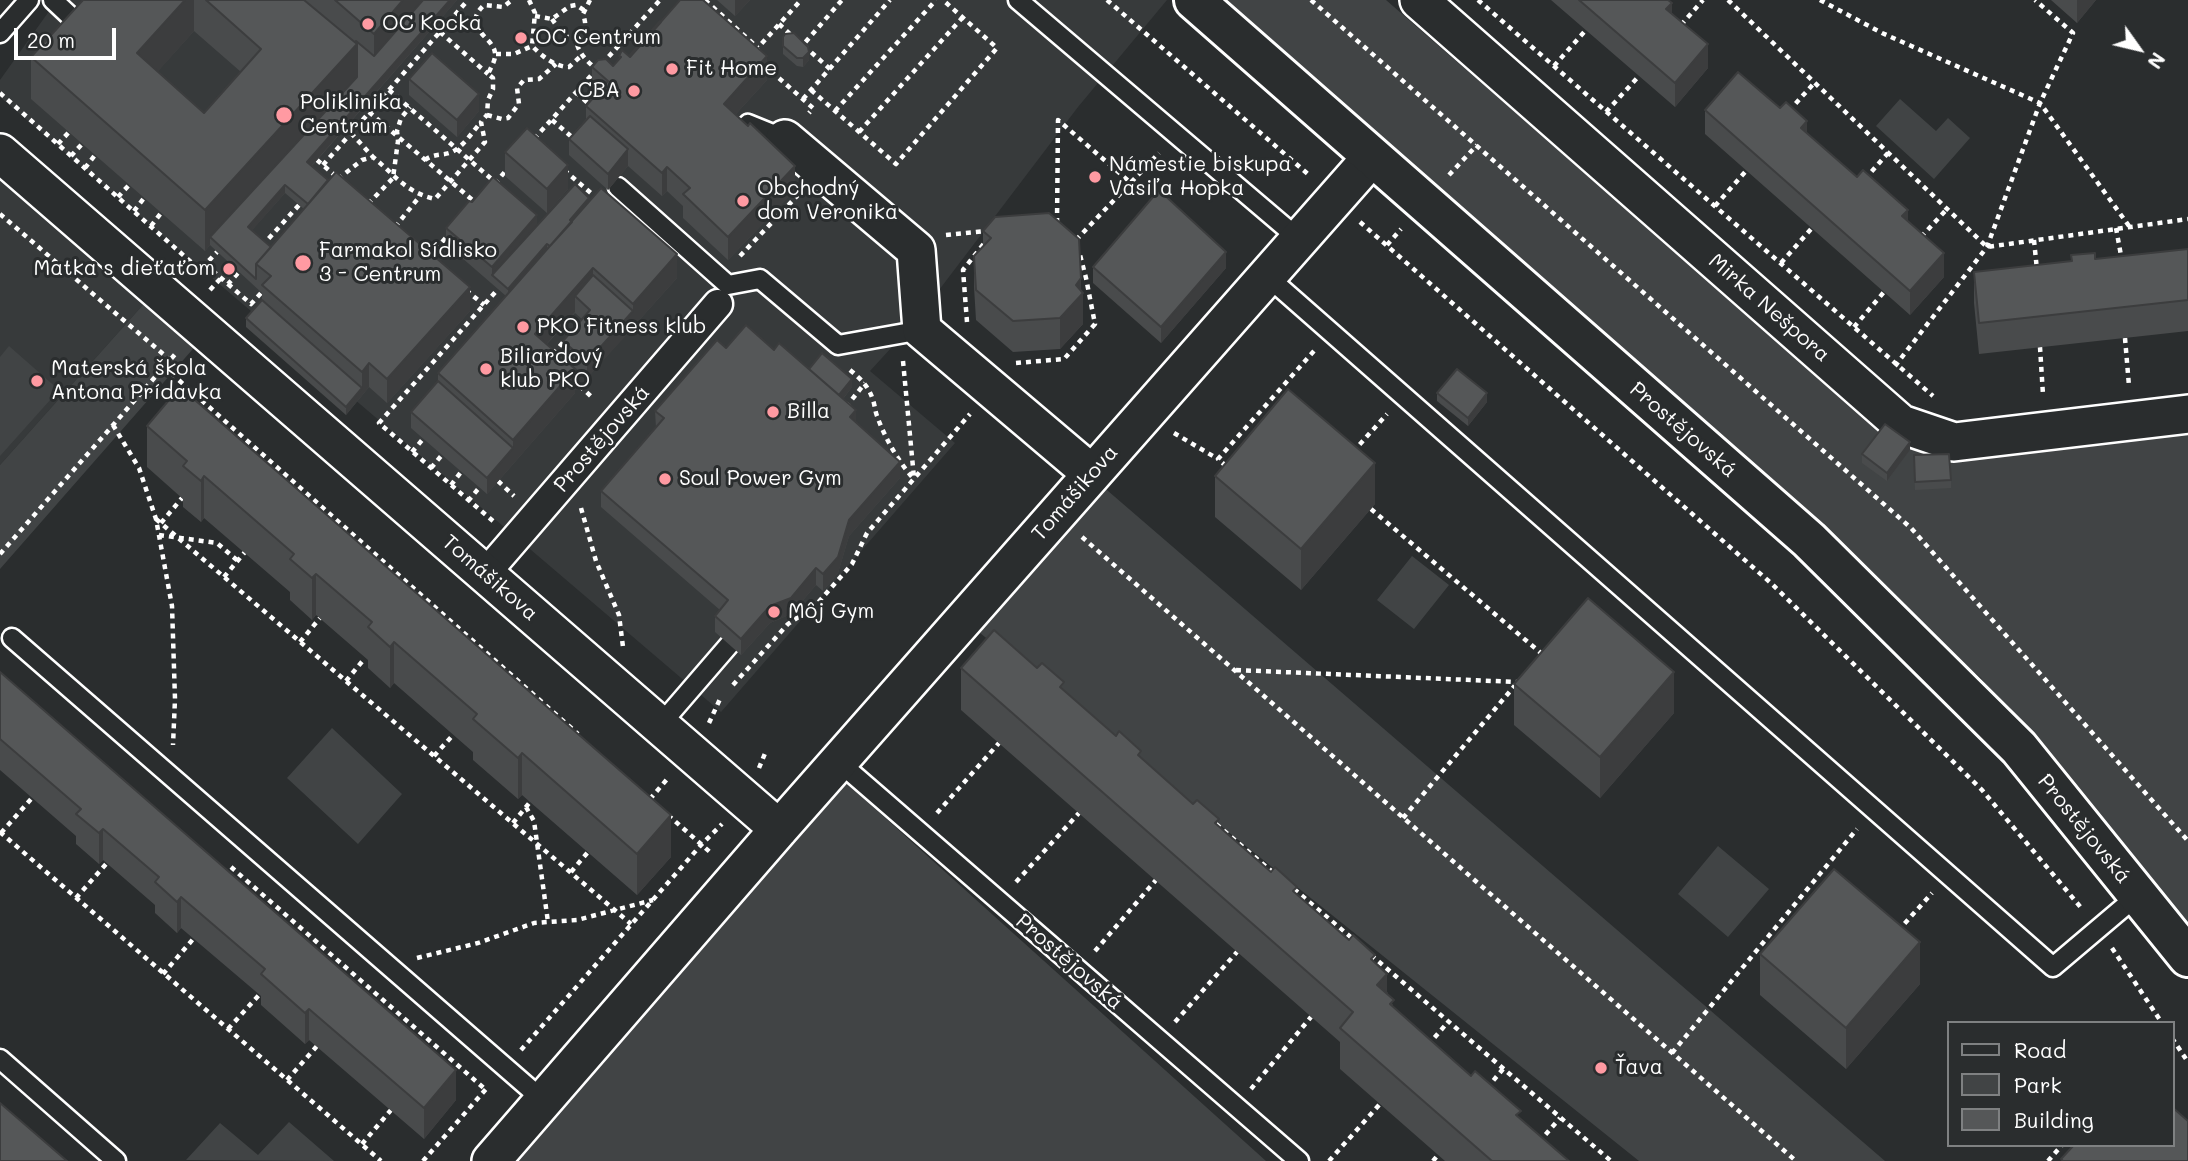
<!DOCTYPE html>
<html>
<head>
<meta charset="utf-8">
<style>
  body { margin:0 }
  #map { position:relative; width:2188px; height:1161px; overflow:hidden; background:#2a2d2e; font-family:Mali,sans-serif }
  canvas { display:block }
  .legend { position:absolute; left:1947px; top:1021px; width:228px; height:126px; box-sizing:border-box; background:#2a2d2e; border:2px solid #7f8182; margin:0; padding:9px 12px; list-style:none; font-size:21px; color:#fff }
  .legend li { display:flex; align-items:center; gap:14px; height:35px }
  .legend b { width:35px; border:2px solid #7f8182 }
  .north { position:absolute; left:2104px; top:14px; width:70px; height:70px; -webkit-text-stroke:5px #2a2d2e; paint-order:stroke; rotate:124deg; font-size:19px; font-weight:700; line-height:28px; text-align:center; color:#fff }
  .north::after { content:''; display:block; margin:auto; width:24px; height:32px; background:#fff; clip-path:polygon(50% 0,100% 100%,50% 72%,0 100%) }
  .scale { position:absolute; left:14px; top:28px; width:102px; height:32px; box-sizing:border-box; border:4px solid #fff; border-top:0; padding-left:9px; font-size:21px; line-height:24px; white-space:nowrap; color:#fff; -webkit-text-stroke:5px #2a2d2e; paint-order:stroke }
</style>
</head>
<body>
<div id="map">
<canvas width="2188" height="1161"></canvas>
<ul class="legend">
<li><b style="height:9px;background:#2a2d2e"></b>Road</li>
<li><b style="height:19px;background:#414445"></b>Park</li>
<li><b style="height:19px;background:#555758"></b>Building</li>
</ul>
<div class="north">N</div>
<div class="scale">20 m</div>
</div>
<script>
const ctx = document.querySelector('canvas').getContext('2d');
ctx.lineJoin = 'round';
function paint(path, color) { ctx.fillStyle = color; ctx.fill(path, 'evenodd'); }
function trace(path, color, width, dash) { ctx.strokeStyle = color; ctx.lineWidth = width; ctx.lineCap = dash ? 'butt' : 'round'; ctx.setLineDash(dash || []); ctx.stroke(path); }
function drawText(font, color, halo, rows, align = 'center') {
  ctx.font = font + ' Mali,sans-serif'; ctx.lineWidth = 6; ctx.setLineDash([]); ctx.textBaseline = 'middle'; ctx.strokeStyle = halo; ctx.fillStyle = color; for (const [text, x, y, turn = 0] of rows) {
    ctx.save(); ctx.translate(x, y); ctx.rotate((+turn || 0) * Math.PI / 180); ctx.textAlign = isNaN(turn) ? turn : align; if (halo) ctx.strokeText(text, 0, 0); ctx.fillText(text, 0, 0); ctx.restore();
  }
}
paint(new Path2D(`
  M57 0H1167L1078 107 914 323 870 371 955 443 721 712 0 97V80Z
  M0 165 150 297 0 465Z`), '#373a3b');
paint(new Path2D(`
  M1183 0H1386L1892 440 2188 431V974L2137 908 1981 678 1370 166Z
  M1900 99 1936 131 1948 118 1970 138 1934 179 1876 126Z
  M150 297 199 342 0 569V465Z
  M9 346 59 390 0 456V357Z
  M1093 478 1885 1161H1639L965 621Z
  M1412 556 1449 585 1414 629 1377 600Z
  M332 728 402 794 358 844 287 778Z
  M832 770 1266 1161H496Z
  M1718 846 1769 889 1728 937 1678 894Z
  M289 1122 334 1161 186 1160 220 1123 258 1155Z`), '#414445');
const service = new Path2D(`
  M53 0 86 31
  M1018 0 1299 239
  M0 33 29 0
  M735 138 748 124 785 139
  M618 187 728 285 760 279 838 345 922 330
  M1267 276 2053 967 2138 895
  M12 638 544 1101
  M660 725 729 645
  M839 762 1299 1161
  M0 1059 116 1161`);
const pedestrian = new Path2D(`
  M485 574 718 304`);
const minor = new Path2D(`
  M1419 0 1901 424 1954 442 2188 414
  M785 139 916 250 922 330 1092 474
  M0 153 779 829
  M491 1161 779 829 1372 157`);
const tertiary = new Path2D(`
  M1194 0 1809 540 2019 748 2188 957`);
trace(service, '#fff', 23);
trace(pedestrian, '#fff', 33);
trace(minor, '#fff', 42);
trace(tertiary, '#fff', 44);
trace(new Path2D(`
  M529 0 535 13 532 46C542 56 555 67 569 67L582 55
  M590 0 583 14C587 26 586 32 576 40 578 53 587 61 596 69
  M705 0 758 48
  M1107 0 1309 175
  M1311 0 1911 528 2188 841
  M1478 0 1933 396
  M1728 0 1987 247 2188 219
  M1820 0 1882 33 2040 103 2129 226
  M535 16 552 19 570 6 576 5 585 11
  M552 19 563 35 576 40
  M779 24 791 35
  M1681 25 1703 0
  M440 32 488 74
  M755 51 801 0
  M496 54H514L532 46
  M602 64 660 0
  M764 65 813 108 809 113
  M1554 66 1586 30
  M830 69 803 45 842 0
  M389 90 496 183
  M811 90 896 164 997 48 943 0
  M576 92 591 106
  M0 93 200 270 217 252
  M803 99 890 0
  M835 111 936 0
  M1789 111 1815 82
  M369 112 476 203
  M1606 112 1639 76
  M487 115 502 119 508 118 519 104 517 88 524 80 539 79 556 64
  M552 120 573 138
  M859 132 963 17
  M351 133 373 157
  M534 139 596 70
  M58 144 69 132
  M71 156 82 144
  M317 160 338 178
  M425 160C434 153 443 156 452 152 464 146 473 131 481 122
  M323 165 468 0
  M85 168 95 155
  M564 170 592 194
  M1449 175 1477 145
  M338 179 362 160 373 157C395 175 405 192 435 199L485 142 481 122 487 115 488 100 493 89V78L488 74C491 67 496 60 495 53 494 37 460 28 484 5L503 7 512 0
  M1865 179 1888 153
  M495 184 507 169
  M118 197 129 185
  M368 204 393 178 398 141 397 131 401 118 410 107
  M1715 206 1746 171
  M134 211 144 198
  M0 214 170 360
  M1360 222 1772 584 1982 790 2083 910
  M1057 223 1058 120 1131 183
  M151 226 161 213
  M395 227 420 196
  M2116 228 2122 261
  M946 235 986 231
  M1921 237 1947 209
  M1076 240 1159 153
  M2034 240 2037 270
  M1387 245 1401 229
  M262 246 299 205
  M740 256 799 194
  M429 257 449 234
  M1781 263 1812 228
  M205 264 228 284 239 272
  M228 284 251 304 262 292
  M210 290 221 278
  M466 290 484 305
  M967 322 963 270 986 241
  M1854 327 1884 292
  M2125 338 2129 386
  M2040 347 2043 395
  M553 354 565 340
  M903 361 914 478
  M1016 363 1064 359 1095 324 1086 278 1079 251
  M1895 366 1987 247 2040 103 2073 33 2035 0
  M164 367 578 734
  M850 370C861 379 869 387 873 400 875 406 875 411 877 416 885 438 898 461 913 478
  M572 379 594 399
  M846 407 865 383
  M113 425 139 468 156 519 172 606 175 699 173 745
  M1174 433 1218 459
  M412 452 423 439
  M1353 452 1387 414
  M1226 466 1218 459 1314 351
  M431 468 442 455
  M498 481 514 496
  M451 485 461 472
  M468 501 479 488
  M581 508 596 561 619 615 623 647
  M1371 509 1542 654
  M156 519 631 924
  M493 521 379 423 498 289
  M161 523 182 498
  M159 535 217 543 238 561
  M1082 537 1796 1161
  M0 554 177 352
  M224 577 245 552
  M300 642 320 618
  M1236 670 1517 682
  M346 681 365 658
  M733 685 788 624 815 606 852 564 867 533 970 414
  M709 723 720 699
  M434 756 453 735
  M759 768 766 751
  M650 799 669 777
  M526 807 534 821 548 922
  M937 813 999 743
  M668 815 711 853
  M1403 818 1517 683
  M513 823 530 802
  M1216 824 1276 875
  M0 832 381 1161
  M1 833 32 798
  M231 867 486 1090
  M571 872 588 852
  M1016 882 1079 813
  M1294 889 1354 940
  M76 898 107 863
  M1898 931 1932 893
  M2112 948 2162 1023
  M1095 951 1156 880
  M1371 955 1611 1161
  M417 958 478 943 534 923 577 920 653 900
  M163 974 194 938
  M1175 1022 1237 952
  M228 1029 259 995
  M2172 1038 2188 1062
  M1428 1045 1448 1022
  M521 1050 701 845 722 824
  M1672 1053 1857 829
  M287 1080 317 1046
  M1487 1088 1503 1069
  M1251 1089 1311 1017
  M1539 1142 1560 1118
  M362 1144 391 1110
  M423 1161 487 1088
  M1329 1161 1380 1104
  M1433 1161 1438 1155
  M2048 1161 2062 1145`), '#fff', 4.5, [5, 5]);
trace(service, '#2a2d2e', 18);
trace(pedestrian, '#2a2d2e', 28);
trace(minor, '#2a2d2e', 37);
trace(tertiary, '#2a2d2e', 38);
paint(new Path2D(`
  M83 0H457L312 166 470 311 387 403 369 387 346 415 246 327V318L262 300V293L210 245 205 251 31 99V57ZM194 31 241 72 204 113 157 72ZM285 193 304 209 271 247 252 230Z
  M717 0H750L735 16Z
  M1551 0H1668L1672 13 1708 68 1675 107Z
  M2051 0H2096L2077 23Z
  M783 37 809 60 803 67 797 66 783 54Z
  M619 56H629L767 80 735 115 795 190 728 260 683 218V206L667 191 662 196 628 166 608 190 569 155V139L586 119V106L596 95 592 91V67L613 66 619 59Z
  M409 79 479 111 457 137 409 95Z
  M1705 110 1807 133 1908 221 1944 277 1910 315 1705 134Z
  M505 152 568 189 547 213 505 176Z
  M589 201 677 278 587 378 563 357V341L582 319 575 313 547 344 575 393 487 494 411 428V412L438 381V373L506 296 446 244V228L472 202 537 226Z
  M983 231 1081 291 1083 324 1060 349 1013 352 976 320 974 287V256L983 247Z
  M2188 249V331L1979 354 1974 303V272L2071 261V255L2095 259Z
  M1093 267 1226 268 1161 343 1093 283Z
  M726 348 774 350 809 369 852 387 843 399 856 422 900 478 849 536 838 573 823 591 816 585 791 614 770 623 741 655 715 632V616L720 610 601 507V491L656 428 655 411Z
  M1437 393 1487 402 1468 426 1437 401Z
  M147 426 671 857 637 895 522 795 518 799 473 760V752L394 683 390 688 368 668V660L316 615 312 620 290 600V592L204 518 201 522 183 507V499L147 467Z
  M1910 450 1887 481 1862 463V454Z
  M1914 464 1951 480V488L1915 490Z
  M1215 476 1375 504 1301 590 1215 517Z
  M961 668H1037L1375 963 1394 1008 1569 1161H1445L1340 1069V1042L961 710Z
  M0 672 456 1100 424 1139 309 1040 305 1044 261 1005V996L181 928 177 933 155 913V905L103 860 99 864 76 844V836L0 770Z
  M1514 684 1674 713 1600 798 1514 725Z
  M1760 954 1920 984 1846 1069 1760 995Z`), '#494b4c');
paint(new Path2D(`
  M185 0H194V31L137 95V53Z
  M403 0H430L374 64V34Z
  M450 0H457L307 171V162Z
  M735 0H750L735 16Z
  M2077 0H2096L2077 23Z
  M1672 3V27L1666 9Z
  M357 44V85L210 237V245L205 251V210Z
  M1708 44V68L1675 107V83Z
  M809 52V60L803 67V58Z
  M767 56V80L724 127V104Z
  M479 94V111L457 137V120Z
  M1807 121V145L1801 128Z
  M628 149V166L608 190V174Z
  M568 165V189L547 213V189Z
  M795 166V190L728 260V237Z
  M667 167V191L662 196V173Z
  M285 185V193L248 235V227Z
  M589 198V206L570 228V220Z
  M1908 210V234L1902 216Z
  M537 215V231L492 275V267Z
  M547 244V252L508 298V289Z
  M1226 252V268L1161 343V327Z
  M1944 253V277L1910 315V291Z
  M677 254V278L633 327V304Z
  M593 268V292L575 296V312L535 357V334Z
  M1081 278V295L1083 293V324L1060 349V318L1076 285Z
  M470 287V311L387 403V379Z
  M633 311V328L587 378V362Z
  M369 363V387L346 415V407L362 388V372Z
  M575 369V393L487 494V478L513 448V440Z
  M852 379V387L835 409V400Z
  M1487 393V402L1468 426V418Z
  M856 410V427L850 417Z
  M1910 442V450L1887 481V473Z
  M900 462V478L849 536 838 573 823 591V574L849 520Z
  M1375 463V504L1301 590V549Z
  M204 476V518L201 522V481Z
  M816 568V585L791 614 770 623 741 655V639L770 606Z
  M316 574V615L312 620V578Z
  M394 642V683L390 688V647Z
  M1674 672V713L1600 798V757Z
  M522 753V795L518 799V758Z
  M671 815V857L637 895V854Z
  M103 829V860L99 864V833Z
  M181 897V928L177 933V902Z
  M1920 942V984L1846 1069V1028Z
  M1387 974V1015L1377 985Z
  M309 1009V1040L305 1044V1013Z
  M456 1070V1100L424 1139V1108Z`), '#3c3d3e');
const building = new Path2D(`
  M83 0H185L137 53 204 113 261 49 206 0H304L357 44 205 210 31 57Z
  M335 0H403L374 34Z
  M423 0H450L307 162 328 180 308 204 285 185 248 227 271 247 256 264V279L210 237 357 77V44L355 42 356 41 374 56Z
  M680 0H703L767 56 724 104 748 126 750 123 795 166 728 237 683 194 690 188 667 167 662 173 586 106 608 81 592 67 598 60 606 59 613 66 621 57 619 56 622 50 630 57Z
  M1579 0H1668L1672 3 1666 9 1708 44 1675 83Z
  M660 21 661 22 630 57 629 56Z
  M794 33 808 47 809 52 803 58H797L783 46V37L785 34Z
  M432 53 479 94 457 120 409 79Z
  M1738 72 1780 108 1786 102 1807 121 1801 128 1857 177 1863 170 1908 210 1902 216 1944 253 1910 291 1705 110Z
  M590 116 628 149 608 174 569 139Z
  M527 128 568 165 547 189 505 152Z
  M336 172 470 287 387 379 369 363 362 372 262 285 271 276 256 264Z
  M493 177 537 215 492 267 446 228 469 201 472 202Z
  M575 184 589 198 570 220 572 222 550 246 547 244 508 289 492 275Z
  M601 188 677 254 633 304 593 268 535 334 575 369 513 440 438 373Z
  M1159 190 1226 252 1161 327 1093 267Z
  M1049 213 1079 239 1081 278 1076 285 1083 293 1060 318 1013 321 976 290 974 256 991 238 983 231 995 217Z
  M2188 249V300L1979 323 1974 272 2072 261 2071 255 2095 253V259Z
  M593 275 633 311 587 362 563 341 590 310 575 296Z
  M262 300 362 388 346 407 246 318Z
  M746 325 774 350 779 343 856 410 850 417 900 462 849 520 838 557 823 574 816 568 791 598 770 606 741 639 715 616 728 600 601 491 664 418 655 411 717 340 726 348Z
  M822 353 852 379 839 395 809 369Z
  M1457 369 1487 393 1468 418 1437 393Z
  M438 381 513 448 487 478 411 412Z
  M180 387 671 815 637 854 522 753 518 758 473 719 477 714 394 642 390 647 368 627 372 622 316 574 312 578 290 559 294 554 204 476 201 481 183 466 187 461 147 426Z
  M1288 389 1375 463 1301 549 1215 476Z
  M1885 424 1910 442 1887 473 1862 454Z
  M1949 454 1951 480 1915 482 1914 455Z
  M1588 598 1674 672 1600 757 1514 684Z
  M994 630 1037 668 1042 663 1064 682 1060 687 1116 736 1119 731 1141 751 1138 755 1193 804 1197 800 1219 819 1215 823 1271 872 1275 867 1297 887 1293 891 1349 940 1353 935 1375 955 1371 959 1387 974 1377 985 1394 1000 1390 1004 1471 1076 1475 1071 1521 1111 1516 1115 1569 1161H1492L1340 1028 1353 1012 961 668Z
  M0 672 456 1070 424 1108 309 1009 305 1013 261 974 265 969 181 897 177 902 155 882 159 877 103 829 99 833 76 814 81 809 0 739Z
  M1834 869 1920 942 1846 1028 1760 954Z
  M0 1103 67 1161H0Z
  M2172 1107 2188 1121V1161H2063L2061 1159 2074 1145H2172Z`);
paint(building, '#555758');
trace(building, '#3c3d3e', 2);
for (const [x, y, r, color] of [
  [368,24,7,"#ff9aa2"],
  [521,38,7,"#ff9aa2"],
  [672,69,7,"#ff9aa2"],
  [634,91,7,"#ff9aa2"],
  [284,115,9,"#ff9aa2"],
  [1095,177,7,"#ff9aa2"],
  [743,201,7,"#ff9aa2"],
  [303,263,9,"#ff9aa2"],
  [229,269,7,"#ff9aa2"],
  [523,327,7,"#ff9aa2"],
  [486,369,7,"#ff9aa2"],
  [37,381,7,"#ff9aa2"],
  [773,412,7,"#ff9aa2"],
  [665,479,7,"#ff9aa2"],
  [774,612,7,"#ff9aa2"],
  [1601,1068,7,"#ff9aa2"]
]) { const dot = new Path2D(); dot.arc(x, y, r, 0, 2 * Math.PI); ctx.fillStyle = color; ctx.fill(dot); trace(dot, '#2a2d2e', 2.5); }
drawText('21px', '#fff', '#2a2d2e', [
  ["OC Kocka",382,24],
  ["OC Centrum",535,38],
  ["Fit Home",686,69],
  ["CBA",620,91,"right"],
  ["Poliklinika",300,103],
  ["Centrum",300,127],
  ["Námestie biskupa",1109,165],
  ["Vasiľa Hopka",1109,189],
  ["Obchodný",757,189],
  ["dom Veronika",757,213],
  ["Farmakol Sídlisko",319,251],
  ["3 - Centrum",319,275],
  ["Matka s dieťaťom",215,269,"right"],
  ["PKO Fitness klub",537,327],
  ["Biliardový",500,357],
  ["klub PKO",500,381],
  ["Materská škola",51,369],
  ["Antona Prídavka",51,393],
  ["Billa",787,412],
  ["Soul Power Gym",679,479],
  ["Môj Gym",788,612],
  ["Ťava",1615,1068]
], 'left');
drawText('21px', '#fff', '#2a2d2e', [
  ["Mirka Nešpora",1769,308,41],
  ["Prostějovská",1683,430,41],
  ["Prostějovská",602,439,-49],
  ["Tomášikova",1075,493,-49],
  ["Tomášikova",490,578,41],
  ["Prostějovská",2084,829,51],
  ["Prostějovská",1069,962,41]
]);
</script>
</body>
</html>
